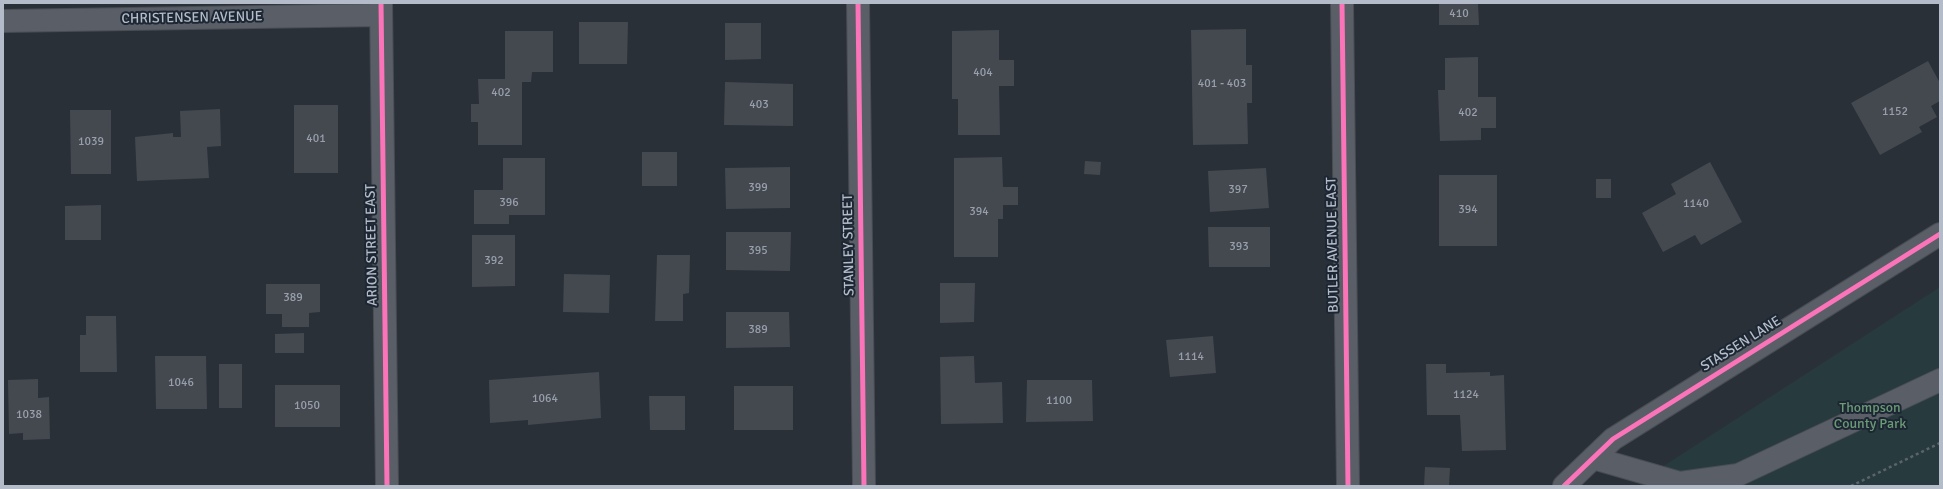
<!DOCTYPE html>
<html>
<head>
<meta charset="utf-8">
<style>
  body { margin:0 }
  #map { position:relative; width:1943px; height:489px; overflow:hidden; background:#2a3038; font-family:Signika,sans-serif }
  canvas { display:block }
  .frame { position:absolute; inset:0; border:4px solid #b4bcc9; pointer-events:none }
</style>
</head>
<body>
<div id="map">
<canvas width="1943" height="489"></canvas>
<div class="frame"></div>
</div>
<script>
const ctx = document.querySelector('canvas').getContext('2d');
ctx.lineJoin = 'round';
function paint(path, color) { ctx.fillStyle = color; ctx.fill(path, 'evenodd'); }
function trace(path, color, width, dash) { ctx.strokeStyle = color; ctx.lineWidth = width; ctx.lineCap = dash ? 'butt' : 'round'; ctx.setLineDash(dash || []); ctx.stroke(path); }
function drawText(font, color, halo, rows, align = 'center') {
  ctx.font = font + ' Signika,sans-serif'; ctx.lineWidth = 4; ctx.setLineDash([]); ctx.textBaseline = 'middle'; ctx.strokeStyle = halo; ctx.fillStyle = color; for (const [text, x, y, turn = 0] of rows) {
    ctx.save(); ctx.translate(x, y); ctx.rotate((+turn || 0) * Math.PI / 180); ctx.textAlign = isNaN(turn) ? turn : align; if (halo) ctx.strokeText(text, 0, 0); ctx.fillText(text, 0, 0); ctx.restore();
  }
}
paint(new Path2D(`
  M1940 287V486H1638L1665 465Z`), '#273a3e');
paint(new Path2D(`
  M1439 3H1478L1479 25H1439Z
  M579 22H628L627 64H579Z
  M725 23H761V59L725 60Z
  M1246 29V65H1252V103H1247L1248 144 1193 145 1191 30Z
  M999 30V60H1014V86H999L1000 135H958V99H952V31Z
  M505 31H553V72H532L531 82H522V145H478V122H471V104H479L478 79H505Z
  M1478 57V97H1496V128H1481V140L1440 141 1438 90H1445V58Z
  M1928 61 1940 83V101L1931 106 1937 117 1919 127 1922 132 1880 155 1851 103Z
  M725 82 793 84V126L724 125Z
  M294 105H338V173H294Z
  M220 109 221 146 207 147 209 178 137 181 135 137 173 133V137H181L180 111Z
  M70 110H111V174H71Z
  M642 152H677V186H642Z
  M1002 157 1003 187H1018V205H1003V219H998V257H954V158Z
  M503 158H545V215H509V224H474V190H503Z
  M1085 161 1101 162 1100 175 1084 174Z
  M1710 162 1742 222 1701 245 1695 235 1663 252 1642 213 1676 194 1671 184Z
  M790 167V208L726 209 725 168Z
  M1266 168 1269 208 1210 212 1208 171Z
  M1439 175H1497V246H1439Z
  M1596 179H1611V198H1596Z
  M101 205V240H65V206Z
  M1208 227H1270V267H1209Z
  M726 232H791L790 271 726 270Z
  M472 235H515V286L472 287Z
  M657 255H690L689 293 683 294V321H655Z
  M564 274 610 275 609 313 563 312Z
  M940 283H975L974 322 940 323Z
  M266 284H320V312L309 313V327H282V314H266Z
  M726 312H789L790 347 726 348Z
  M86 316H116L117 372H80V335H86Z
  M304 333V353H275V334Z
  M1213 336 1216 373 1170 377 1166 340Z
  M155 356H206L207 409H156Z
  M974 356 975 383 1002 382 1003 423 941 424 940 357Z
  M219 364H242V408H219Z
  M1426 364H1446V373L1490 372V376L1504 375 1506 450 1462 451 1460 415H1427Z
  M599 372 601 418 528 425V420L490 423 489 380Z
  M38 379V398L49 397 50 439 23 440V433L9 434 8 380Z
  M1027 380H1092L1093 421 1026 422Z
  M275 385H340V427H275Z
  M734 386H793V430H734Z
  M649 396H685V430H650Z
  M1425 467 1450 468 1449 486H1424Z`), '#444950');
const minor = new Path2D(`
  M381 3 387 486
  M858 3 864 486
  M1342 3 1348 486
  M3 21 381 15
  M1593 458 1680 483 1738 475 1940 380
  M1564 486 1613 439 1940 234`);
trace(minor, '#484c53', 24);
trace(new Path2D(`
  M1851 486 1940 443`), '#5d636a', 2.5, [3, 3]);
trace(minor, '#5a5e66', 22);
trace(new Path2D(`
  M381 3 387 486
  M858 3 864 486
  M1342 3 1348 486
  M1564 486 1613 439 1940 234`), '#fb73b8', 5);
drawText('12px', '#989fab', null, [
  ["410",1459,14],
  ["404",983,73],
  ["401 - 403",1222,84],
  ["402",501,93],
  ["403",759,105],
  ["1152",1895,112],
  ["402",1468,113],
  ["401",316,139],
  ["1039",91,142],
  ["399",758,188],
  ["397",1238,190],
  ["396",509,203],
  ["1140",1696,204],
  ["394",1468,210],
  ["394",979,212],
  ["393",1239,247],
  ["395",758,251],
  ["392",494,261],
  ["389",293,298],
  ["389",758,330],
  ["1114",1191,357],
  ["1046",181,383],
  ["1124",1466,395],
  ["1064",545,399],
  ["1100",1059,401],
  ["1050",307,406],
  ["1038",29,415]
]);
drawText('14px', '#b4bcc9', '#1d2633', [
  ["CHRISTENSEN AVENUE",192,18,-1],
  ["ARION STREET EAST",372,245,-91],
  ["STANLEY STREET",849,245,-91],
  ["BUTLER AVENUE EAST",1333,245,-91],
  ["STASSEN LANE",1741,344,-32]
]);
drawText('14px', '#6b9a76', '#1d2633', [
  ["Thompson",1870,408],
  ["County Park",1870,424]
]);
</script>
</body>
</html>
